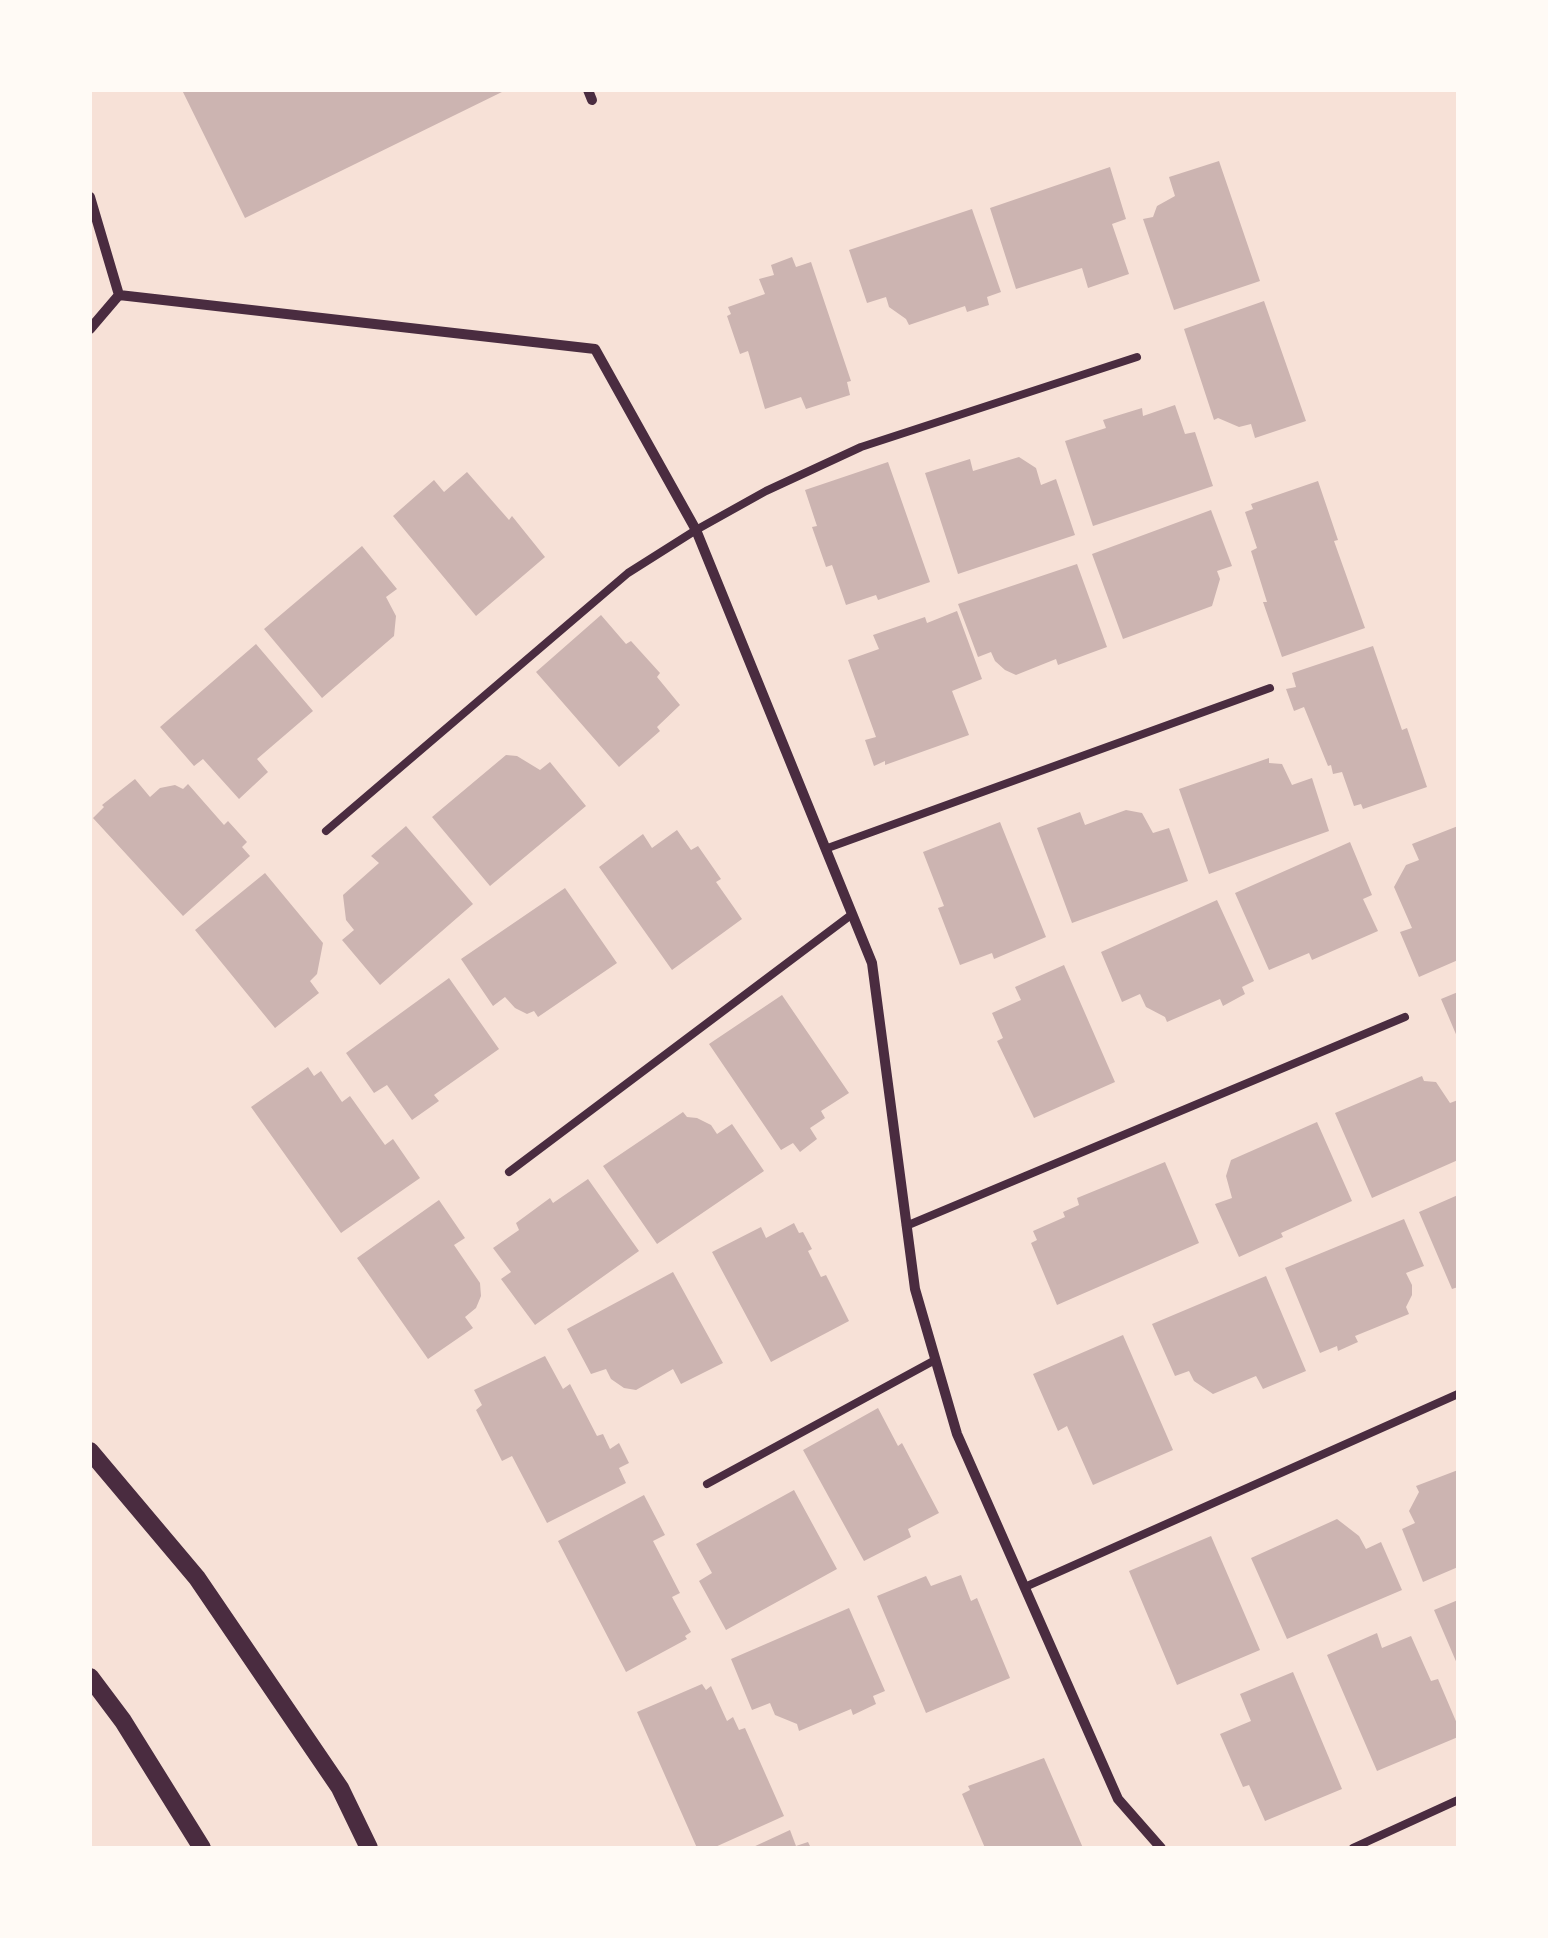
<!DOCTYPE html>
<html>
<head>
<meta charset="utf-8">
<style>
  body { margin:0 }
  #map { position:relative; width:1548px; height:1938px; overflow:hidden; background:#f7e1d7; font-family:"PT Sans",sans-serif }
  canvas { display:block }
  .frame { position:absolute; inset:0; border:92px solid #fffaf5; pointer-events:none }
</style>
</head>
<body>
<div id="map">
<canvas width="1548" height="1938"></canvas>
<div class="frame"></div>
</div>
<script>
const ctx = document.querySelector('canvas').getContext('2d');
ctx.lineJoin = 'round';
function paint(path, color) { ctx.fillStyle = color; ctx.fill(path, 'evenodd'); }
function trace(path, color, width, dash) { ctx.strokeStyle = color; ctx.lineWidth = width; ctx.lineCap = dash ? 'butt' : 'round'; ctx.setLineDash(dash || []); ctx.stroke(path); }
paint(new Path2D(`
  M182 90H506L245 218Z
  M1219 161 1260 281 1174 310 1143 219 1153 217 1157 206 1175 196 1169 177Z
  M1110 167 1126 219 1112 224 1129 274 1088 288 1082 268 1016 289 990 208Z
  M972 209 1001 292 987 297 989 305 967 312 965 306 909 325 906 319 889 307 886 297 867 303 849 250Z
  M792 257 796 267 811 262 851 381 847 382 850 395 806 409 801 397 765 409 748 351 740 354 727 316 731 314 728 307 765 294 759 279 774 275 771 265Z
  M1264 301 1306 421 1255 438 1251 424 1239 427 1218 418 1214 420 1184 329Z
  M1175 405 1185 434 1195 432 1213 486 1093 526 1065 441 1106 428 1103 420 1142 408 1143 416Z
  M1019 457 1036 468 1041 485 1056 479 1075 535 958 574 925 473 970 459 973 471Z
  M888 462 930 582 878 600 876 595 846 605 832 565 826 567 812 527 817 526 805 490Z
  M467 472 509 520 512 516 545 557 476 616 393 516 434 480 444 492Z
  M1318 481 1338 540 1334 541 1365 628 1282 657 1263 602H1267L1251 551 1257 548 1245 512 1253 509 1251 504Z
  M1211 510 1232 566 1217 571 1220 579 1212 606 1123 639 1092 554Z
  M362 546 397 589 386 597 396 616 394 636 322 698 264 629Z
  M1077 564 1107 647 1058 665 1056 659 1016 675 1005 670 995 661 991 652 978 657 958 604Z
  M957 611 982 679 952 691 969 735 885 765V761L874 766 865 740 876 737 848 660 879 649 873 635 925 617 927 623Z
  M601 615 626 644 631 641 660 673 657 677 680 705 657 727 660 731 619 767 536 672Z
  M256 644 313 711 257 759 268 772 239 799 203 759 194 766 160 727Z
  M1373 646 1402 730 1407 728 1427 787 1363 809 1361 804 1354 806 1342 772 1333 774 1331 765 1328 766 1304 707 1294 711 1286 689 1296 687 1292 673Z
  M506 755 517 756 540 770 550 762 586 806 490 886 432 817Z
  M1269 758V763L1282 764 1292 785 1312 778 1329 831 1209 874 1179 789Z
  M135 779 150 797 160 788 175 785 183 789 188 784 224 825 228 821 247 842 242 847 250 856 183 916 93 818 104 807 102 805Z
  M1126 810 1142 813 1153 833 1169 828 1188 881 1072 923 1037 828 1080 812 1085 825Z
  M1000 822 1046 937 994 959 992 953 960 965 938 908 944 906 923 852Z
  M406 826 473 904 380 985 342 940 354 930 346 920 343 895 379 863 371 856Z
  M1458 826V960L1419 977 1400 932 1412 928 1394 887 1406 865 1419 860 1412 844Z
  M677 830 691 850 698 846 721 879 716 882 742 919 672 970 599 867 643 834 652 848Z
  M1350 842 1372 895 1363 899 1378 931 1312 960 1309 953 1269 970 1235 893Z
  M265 873 323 943 317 974 310 981 319 993 275 1028 195 930Z
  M565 888 617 963 538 1017 534 1011 527 1014 515 1008 505 997 493 1006 461 959Z
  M1217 900 1254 981 1242 987 1245 994 1223 1006 1220 999 1167 1022 1165 1017 1146 1007 1140 994 1122 1002 1101 952Z
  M1064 965 1115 1082 1034 1118 997 1041 1003 1038 992 1013 1021 1000 1015 987Z
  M449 978 499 1049 434 1095 439 1101 412 1120 387 1085 374 1093 346 1053Z
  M1458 992V1039L1441 999Z
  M782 995 849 1093 821 1111 825 1118 810 1128 817 1139 800 1152 793 1143 781 1150 709 1044Z
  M308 1067 314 1076 321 1071 342 1102 350 1096 385 1145 393 1139 420 1178 341 1233 251 1107Z
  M1422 1076 1424 1081 1436 1082 1450 1103 1458 1100V1160L1372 1198 1335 1113Z
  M683 1112 687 1117 697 1118 711 1125 717 1134 732 1124 764 1171 657 1244 603 1166Z
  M1317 1122 1352 1201 1281 1233 1283 1237 1239 1257 1215 1204 1232 1198 1226 1176 1231 1160Z
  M1165 1162 1199 1243 1057 1305 1031 1243 1037 1240 1033 1231 1065 1217 1063 1212 1079 1205 1077 1198Z
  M588 1179 639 1251 535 1325 501 1279 511 1272 493 1248 519 1230 516 1223 550 1198 553 1203Z
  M1458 1195V1287L1452 1289 1419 1212Z
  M439 1200 465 1238 454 1245 480 1283 481 1296 476 1308 465 1317 473 1328 428 1359 357 1258Z
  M1404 1219 1424 1266 1406 1273 1412 1285V1295L1406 1307 1409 1314 1355 1336 1358 1342 1338 1351 1337 1346 1320 1353 1285 1268Z
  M794 1223 799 1233 803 1232 812 1249 808 1251 821 1277 826 1275 849 1321 771 1362 712 1252 761 1227 766 1238Z
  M673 1272 723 1363 681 1384 673 1369 636 1390 624 1388 611 1379 606 1369 591 1374 567 1329Z
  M1266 1276 1306 1371 1263 1389 1256 1376 1213 1394 1194 1381 1189 1371 1175 1376 1152 1324Z
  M1123 1335 1173 1450 1093 1485 1067 1426 1058 1431 1033 1374Z
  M545 1356 563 1389 570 1384 597 1436 603 1434 610 1449 619 1443 629 1463 619 1468 626 1483 547 1523 512 1456 502 1461 476 1410 482 1405 474 1390Z
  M878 1408 898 1446 902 1443 939 1513 908 1529 911 1537 864 1561 803 1450Z
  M1458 1470V1567L1423 1582 1402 1529 1415 1523 1409 1511 1419 1492 1416 1486Z
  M794 1490 837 1569 726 1630 699 1581 712 1573 696 1544Z
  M644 1495 665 1535 653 1541 680 1593 672 1597 691 1632 685 1636 687 1639 626 1672 558 1541Z
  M1337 1519 1359 1536 1366 1549 1381 1542 1402 1590 1287 1639 1251 1558Z
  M1211 1536 1260 1650 1177 1685 1129 1571Z
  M961 1575 971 1601 977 1598 1010 1678 926 1713 877 1596 926 1576 931 1586Z
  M1458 1600V1666L1434 1610Z
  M849 1608 885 1691 873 1696 876 1704 853 1715 851 1709 799 1731 797 1724 775 1715 770 1703 752 1710 731 1659Z
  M1377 1633 1382 1648 1411 1636 1431 1681 1438 1679 1458 1726V1737L1377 1771 1327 1655Z
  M1293 1672 1342 1789 1265 1821 1249 1785 1243 1787 1220 1734 1251 1721 1240 1694Z
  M702 1684 706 1690 711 1686 727 1721 733 1717 739 1730 745 1728 784 1816 713 1848H697L637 1712Z
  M1044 1758 1083 1848H985L962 1794 970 1790 968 1786Z
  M790 1830 796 1846 808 1842 811 1848H751Z`), '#ccb4b1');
trace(new Path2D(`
  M326 831 628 573 696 530 766 491 861 447 1137 357
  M825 849 1270 688
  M509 1172 851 915
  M906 1226 1405 1017
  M707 1484 935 1360
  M1025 1587 1458 1394
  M1353 1848 1458 1800`), '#4a2c40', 8);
trace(new Path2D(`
  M588 90 592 100
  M90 197 119 295 90 329
  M119 295 595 349 696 530 872 963 915 1289 957 1434 1118 1799 1161 1848`), '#4a2c40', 10);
trace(new Path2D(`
  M90 1451 197 1578 340 1788 369 1848
  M90 1677 123 1721 202 1848`), '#4a2c40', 18);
</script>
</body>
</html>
